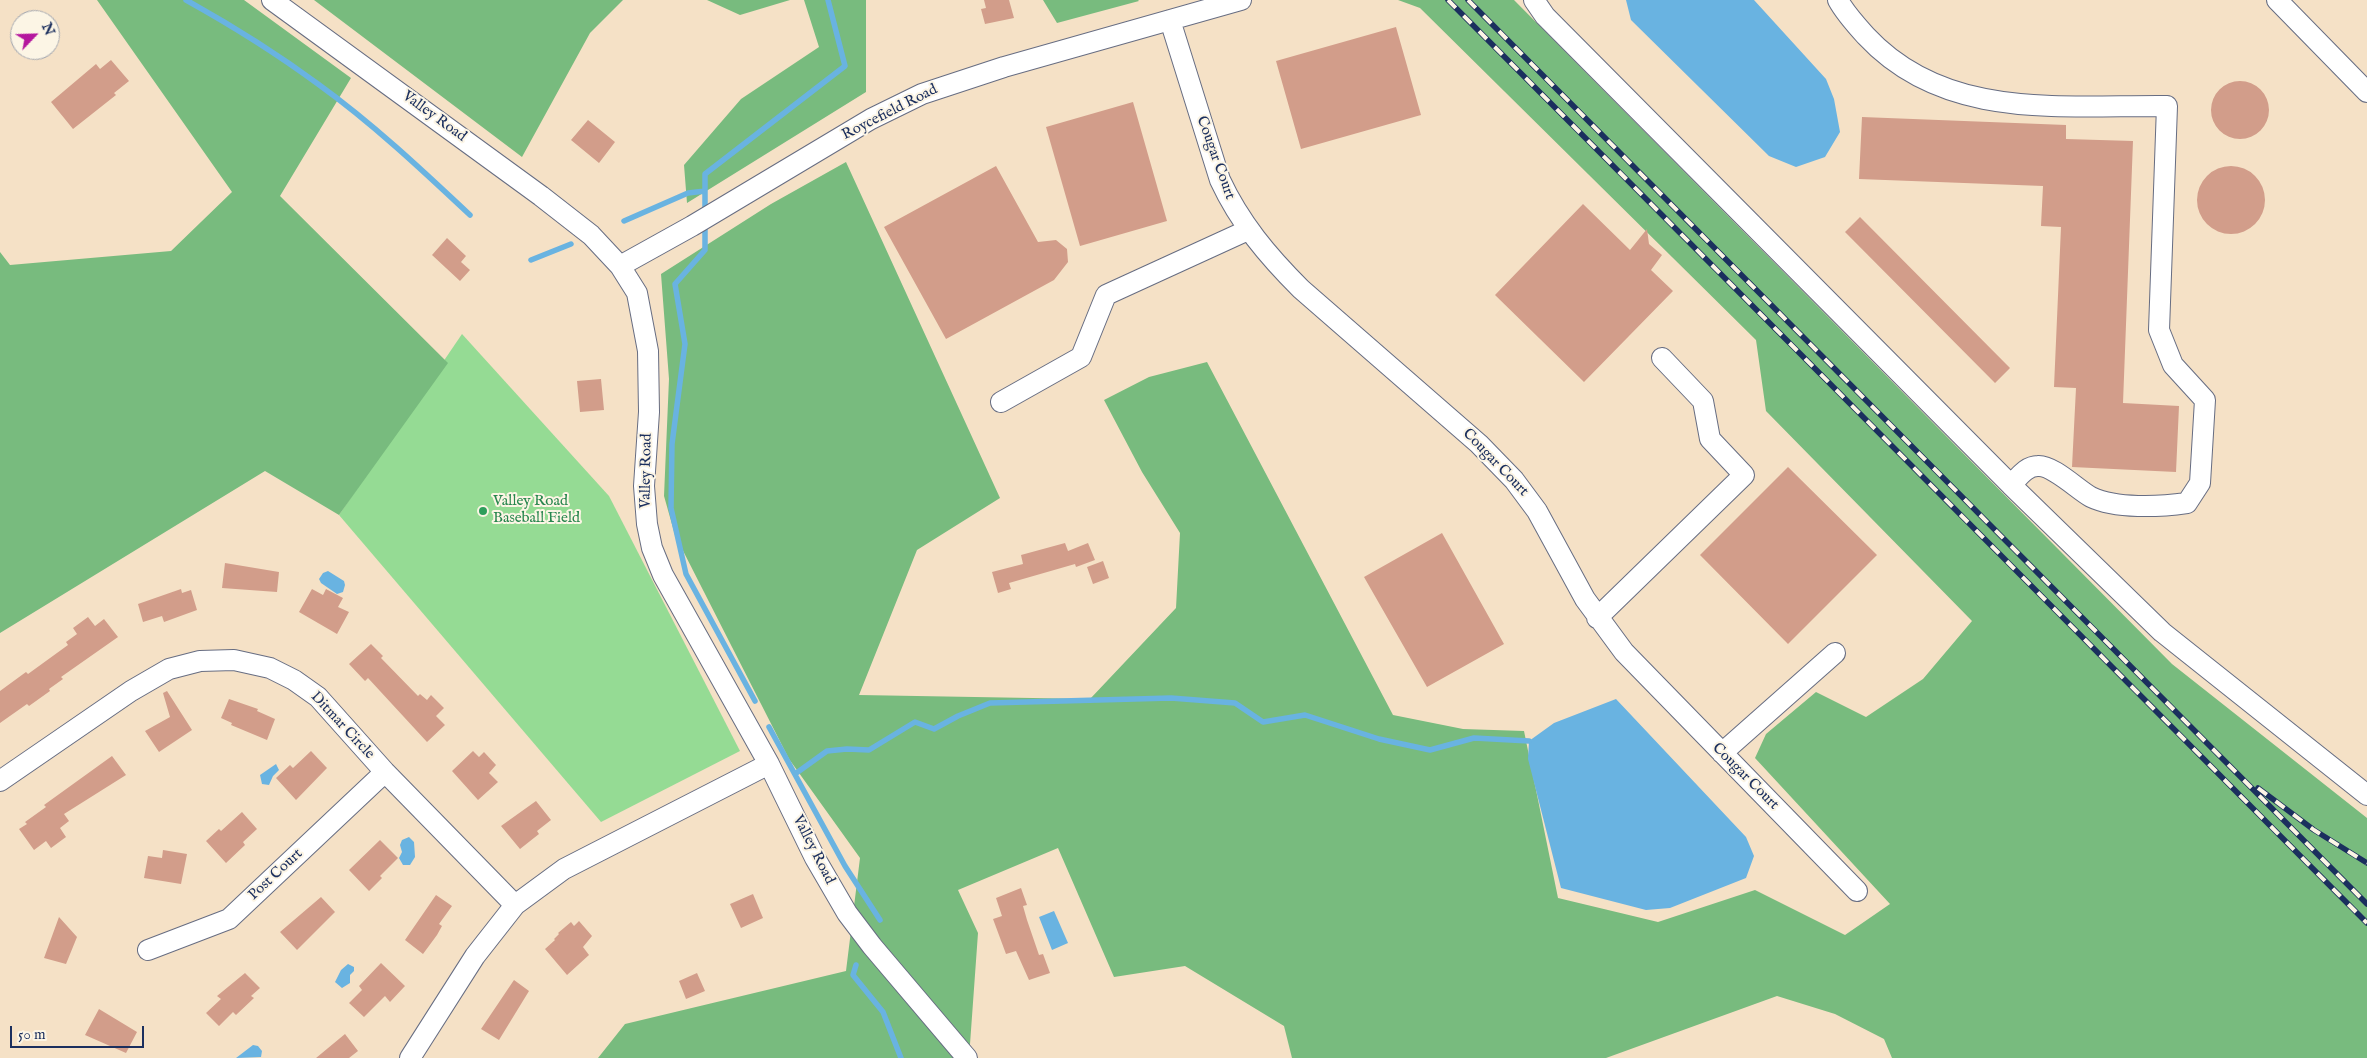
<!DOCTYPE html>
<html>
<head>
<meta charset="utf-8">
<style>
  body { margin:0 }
  #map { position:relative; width:2367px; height:1058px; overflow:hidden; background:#f5e1c6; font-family:"IM FELL English",serif }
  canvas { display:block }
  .north { position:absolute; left:10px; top:10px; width:50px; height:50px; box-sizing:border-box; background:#fcf5e5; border:1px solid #a2a6af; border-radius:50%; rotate:66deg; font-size:14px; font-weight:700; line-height:20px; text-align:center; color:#1b2f5e }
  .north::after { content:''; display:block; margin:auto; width:18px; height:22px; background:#b5179e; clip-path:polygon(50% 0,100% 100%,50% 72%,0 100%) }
  .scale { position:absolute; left:10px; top:1026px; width:134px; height:22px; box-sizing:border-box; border:2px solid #1b2f5e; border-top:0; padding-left:6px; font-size:15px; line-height:18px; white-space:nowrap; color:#1b2f5e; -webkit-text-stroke:4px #fcf5e5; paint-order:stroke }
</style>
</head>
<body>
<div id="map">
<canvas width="2367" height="1058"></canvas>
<div class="north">N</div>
<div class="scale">50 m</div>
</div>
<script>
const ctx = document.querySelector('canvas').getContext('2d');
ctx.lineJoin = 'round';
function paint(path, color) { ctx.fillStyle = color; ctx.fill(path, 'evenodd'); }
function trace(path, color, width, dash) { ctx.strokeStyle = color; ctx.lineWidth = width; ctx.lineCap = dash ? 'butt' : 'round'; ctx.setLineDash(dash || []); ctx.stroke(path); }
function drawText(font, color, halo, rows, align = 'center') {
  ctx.font = font + ' "IM FELL English",serif'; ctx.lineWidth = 4; ctx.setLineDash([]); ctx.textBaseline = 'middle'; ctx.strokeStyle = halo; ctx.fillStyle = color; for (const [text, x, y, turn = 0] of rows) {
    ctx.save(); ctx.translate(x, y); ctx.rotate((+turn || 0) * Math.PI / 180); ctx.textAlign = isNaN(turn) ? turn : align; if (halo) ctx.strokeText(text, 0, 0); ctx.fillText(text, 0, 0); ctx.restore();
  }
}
paint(new Path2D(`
  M462 334 609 496 740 751 601 822 339 515Z`), '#95db94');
paint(new Path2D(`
  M97 0H244L351 78 280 196 448 363 339 515 265 471 0 633V252L10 265 171 251 232 192Z
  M314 0H623L590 33 522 157Z
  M707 0H790L740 15Z
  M804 0H866V92L687 203 684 165 741 99 819 47Z
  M1043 0H1138L1139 1 1057 23Z
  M1398 0H1514L2172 664 2367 818V1058H1892L1884 1039 1835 1014 1777 996 1606 1058H1292L1284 1026 1185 966 1114 977 1058 848 958 890 978 933 969 1058H598L625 1024 846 971 860 858 789 759 675 535 664 496 669 379 661 274 771 204 846 162 1000 498 917 550 859 695 1090 699 1176 608 1180 533 1142 472 1104 400 1149 377 1207 362 1393 715 1463 729 1524 731 1558 898 1658 922 1755 890 1845 935 1890 904 1755 758 1766 734 1816 692 1866 717 1923 679 1972 621 1766 411 1756 340 1420 8Z`), '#78bb7e');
paint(new Path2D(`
  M1626 0H1754L1826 79 1834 99 1840 132 1825 157 1796 167 1769 156 1631 20Z
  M328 571 344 581 345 585 343 592 337 594 321 583 319 579 323 573Z
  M1616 699 1746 837 1754 856 1746 878 1670 908 1646 910 1561 888 1528 759 1529 741 1554 723Z
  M276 764 279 770 273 776 269 785 262 784 260 775Z
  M409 837 414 842 415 857 410 865H403L399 858 402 852 400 845 402 840Z
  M1054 911 1068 943 1052 950 1039 917Z
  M348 964 354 967V971L350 975V983L342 988 335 982 341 970Z
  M253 1045 258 1046 262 1051 261 1057 236 1058Z`), '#69b3e1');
trace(new Path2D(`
  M186 0C231 25 276 53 318 84 372 123 421 169 470 215
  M705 214V174L845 66 828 0
  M624 221 688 193 705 191
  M705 224V250L675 284 685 344 672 444 671 508 686 574 755 701
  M531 260 571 244
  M769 727 845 866 880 920
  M795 774 827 751 847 749 869 750 915 722 934 729 958 716 990 703 1171 698 1235 703 1263 722 1305 715 1379 739 1430 750 1474 738 1529 741
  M856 965 853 975 883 1012 901 1058`), '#69b3e1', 5.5);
paint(new Path2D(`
  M984 0H1009L1014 18 985 24 981 9 986 8Z
  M1396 27 1421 115 1301 149 1276 61Z
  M111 60 129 81 114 93 116 95 73 129 51 102 96 64 100 69Z
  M2211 110a29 29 0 1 1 58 0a29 29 0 1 1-58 0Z
  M1133 102 1167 221 1080 246 1046 127Z
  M1862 117 2066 125V139L2133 141 2123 403 2179 406 2176 472 2072 467 2076 388 2054 387 2061 227 2041 226 2043 186 1859 179Z
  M588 120 615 142 599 163 571 140Z
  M996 166 1038 242 1056 240 1067 249 1068 262 1054 280 946 339 884 227Z
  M2197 200a34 34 0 1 1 68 0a34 34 0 1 1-68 0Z
  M1583 204 1630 250 1647 229 1649 244 1662 255 1651 270 1673 291 1584 382 1495 295Z
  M1860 217 2010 368 1995 383 1845 232Z
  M447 238 466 256 461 262 470 270 460 281 432 255Z
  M601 379 604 410 580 412 577 381Z
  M1788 467 1877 555 1788 644 1700 555Z
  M1442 533 1504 644 1427 687 1364 577Z
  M1065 543 1068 551 1088 543 1095 560 1076 567 1075 564 1009 583 1011 589 998 593 992 572 1023 564 1021 555Z
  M1103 561 1109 578 1093 584 1087 567Z
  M225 563 279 572 277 592 222 588Z
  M181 589 182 593 191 590 197 610 164 622 162 616 143 622 138 604Z
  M312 589 323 595 326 589 343 598 338 607 349 612 337 634 299 612Z
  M88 617 95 626 104 619 118 637 61 677 63 679 49 689 50 691 29 706 27 704 0 723V691L26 672 28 674 68 645 66 642 77 634 73 628Z
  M371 644 383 656 381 658 418 696 420 694 427 700 431 695 444 708 436 716 445 725 427 742 368 678 365 681 349 664Z
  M167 691 192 730 159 752 145 731 170 717 163 693Z
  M229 699 258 709 257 711 275 719 267 740 231 725 232 723 221 718Z
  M311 751 327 768 296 800 276 778 290 765 293 768Z
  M473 751 479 757 484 752 496 765 489 773 498 782 478 800 452 771Z
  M112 756 126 775 64 814 69 821 60 828 66 837 51 848 46 841 34 850 19 829 27 824 25 822 46 807 44 805Z
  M536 801 551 820 537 831 539 834 520 849 501 826Z
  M242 812 257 829 243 842 245 845 226 863 206 841 219 829 221 831Z
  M380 840 398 858 380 876 382 878 369 891 349 870Z
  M163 850 187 854 181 884 144 878 148 856 162 858Z
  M1021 888 1027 905 1023 906 1027 920 1039 955 1043 954 1050 973 1029 980 1016 951 1006 954 993 919 1002 916 996 898Z
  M753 894 763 918 741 928 730 904Z
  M436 895 452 906 439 924 442 926 437 935 423 954 405 940Z
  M321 897 335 912 297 950 280 932Z
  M59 917 77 937 66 964 44 958Z
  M579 921 592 936 583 947 589 955 567 975 545 949 555 940 554 939 559 934 558 933 571 922 574 926Z
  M381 963 405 986 390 1002 385 996 364 1017 349 1003 362 990 359 986Z
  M245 973 260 988 251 996 254 998 236 1015 233 1012 219 1026 206 1013 221 999 217 996Z
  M697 973 705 991 686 999 679 981Z
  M514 980 529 991 499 1040 481 1029Z
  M99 1009 137 1032 126 1053 85 1035Z
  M345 1034 358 1051 349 1058H316Z`), '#d29d8a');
const minor = new Path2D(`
  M272 0 541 196 591 235 620 266 637 293 648 351 649 412 644 486 647 524 652 548 663 575 769 764 815 858 847 913 872 946 967 1058
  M1534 0 1545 16 2011 485C2019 477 2026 466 2038 466 2053 465 2078 490 2091 497 2116 509 2159 507 2187 503L2200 483 2205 400 2173 365 2159 330 2167 106C2061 105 1945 121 1866 36 1856 25 1845 13 1838 0
  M2277 0 2367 92
  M1170 20 1220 180C1240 223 1268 256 1301 289L1479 444 1514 480 1537 511 1585 599 1624 652 1857 891
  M620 266 692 226 871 119 922 94 1004 67 1241 0
  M1001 402 1081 357 1106 295 1248 230
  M2011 485 2162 632 2367 795
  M1597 618 1744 475 1710 439 1703 401 1662 358
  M1722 753 1835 653
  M0 781 131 691 169 669 200 661 234 660 270 668 294 680 318 697 385 772 515 905
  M148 950 229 919 385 772
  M410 1058 475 956 515 905 564 869 769 764`);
trace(minor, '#676d82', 22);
trace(minor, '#fff', 20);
const rail = new Path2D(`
  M1448 0 2367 923
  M1468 0 2367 904
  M2258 788 2314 830 2367 863`);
trace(rail, '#1b2f5e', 5.5);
trace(rail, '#fcf5e5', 4, [11]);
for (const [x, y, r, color] of [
  [483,511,5,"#2e9e5b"]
]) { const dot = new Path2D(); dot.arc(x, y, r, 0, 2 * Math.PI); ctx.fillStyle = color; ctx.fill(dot); trace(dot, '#fcf5e5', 2); }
drawText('15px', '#1b2f5e', '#fcf5e5', [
  ["Roycefield Road",890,113,-27],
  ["Valley Road",434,117,36],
  ["Cougar Court",1215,158,70],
  ["Cougar Court",1495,463,46],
  ["Valley Road",647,471,-89],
  ["Ditmar Circle",342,726,47],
  ["Cougar Court",1745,777,45],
  ["Valley Road",813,850,63],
  ["Post Court",276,875,-43]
]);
drawText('15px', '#27864d', '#fcf5e5', [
  ["Valley Road",493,502],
  ["Baseball Field",493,519]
], 'left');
</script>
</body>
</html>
